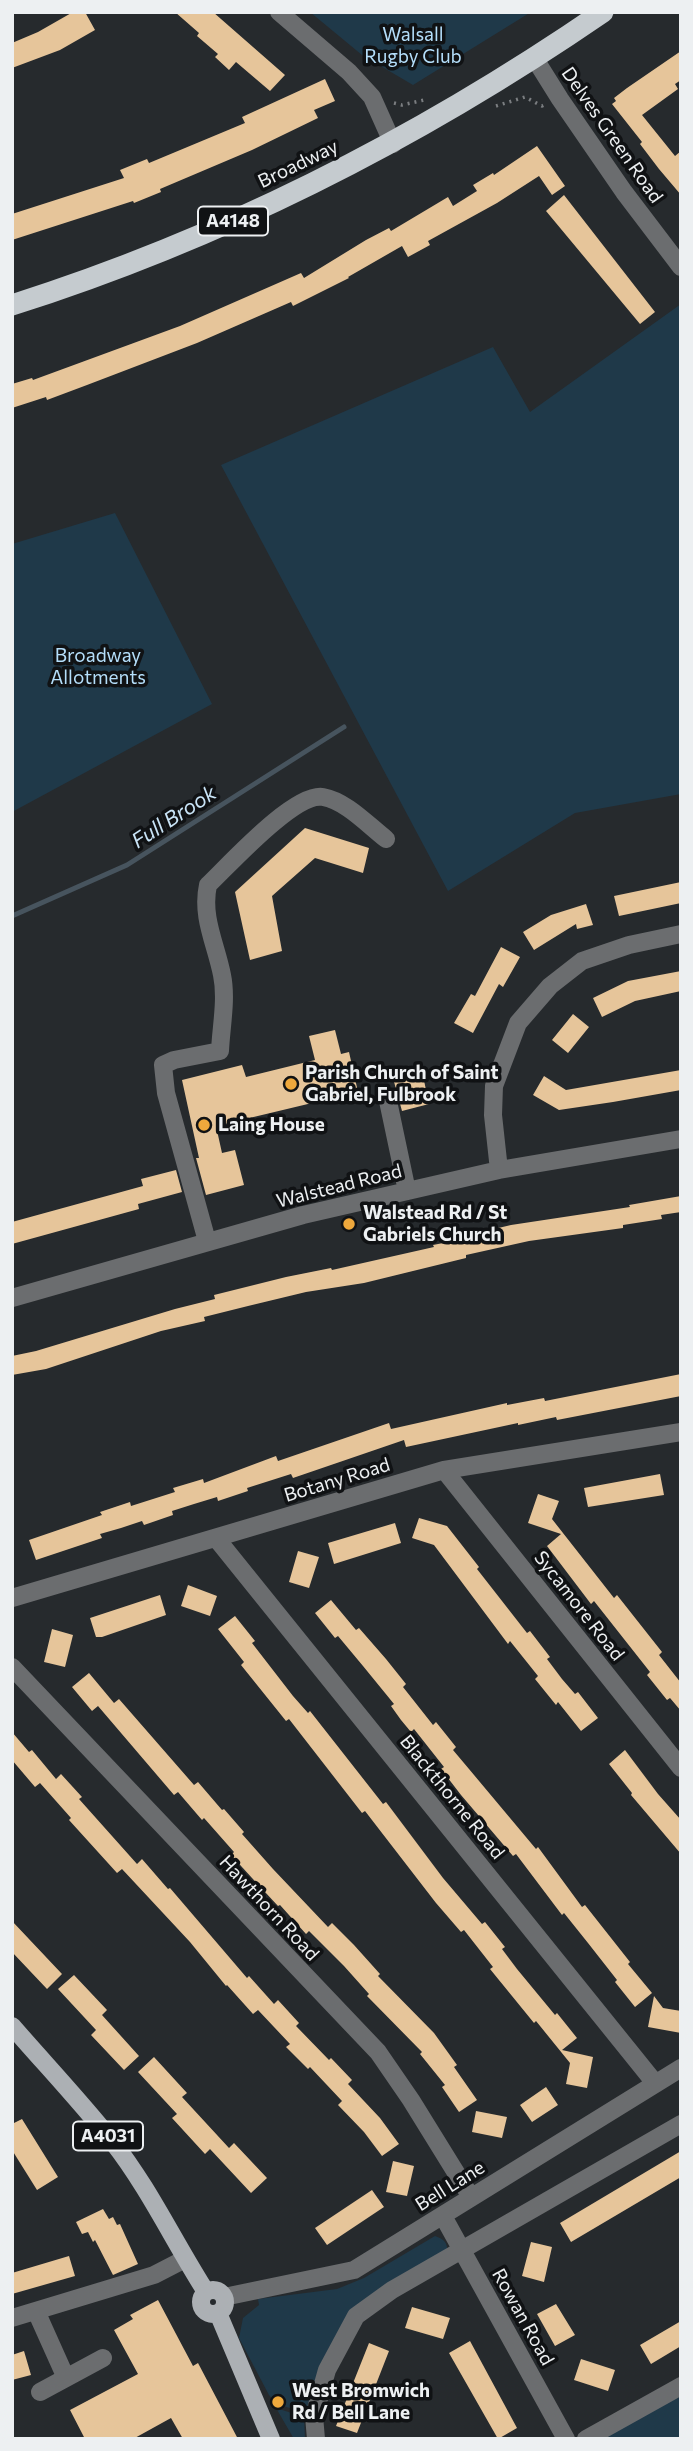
<!DOCTYPE html>
<html>
<head>
<meta charset="utf-8">
<style>
  body { margin:0 }
  #map { position:relative; width:693px; height:2451px; overflow:hidden; background:#262a2d; font-family:Commissioner,sans-serif }
  canvas { display:block }
  .frame { position:absolute; inset:0; border:14px solid #edf0f2; pointer-events:none }
</style>
</head>
<body>
<div id="map">
<canvas width="693" height="2451"></canvas>
<div class="frame"></div>
</div>
<script>
const ctx = document.querySelector('canvas').getContext('2d');
ctx.lineJoin = 'round';
function paint(path, color) { ctx.fillStyle = color; ctx.fill(path, 'evenodd'); }
function trace(path, color, width, dash) { ctx.strokeStyle = color; ctx.lineWidth = width; ctx.lineCap = dash ? 'butt' : 'round'; ctx.setLineDash(dash || []); ctx.stroke(path); }
function drawText(font, color, halo, rows, align = 'center') {
  ctx.font = font + ' Commissioner,sans-serif'; ctx.lineWidth = 7; ctx.setLineDash([]); ctx.textBaseline = 'middle'; ctx.strokeStyle = halo; ctx.fillStyle = color; for (const [text, x, y, turn = 0] of rows) {
    ctx.save(); ctx.translate(x, y); ctx.rotate((+turn || 0) * Math.PI / 180); ctx.textAlign = isNaN(turn) ? turn : align; if (halo) ctx.strokeText(text, 0, 0); ctx.fillText(text, 0, 0); ctx.restore();
  }
}
paint(new Path2D(`
  M310 12H531L413 85 362 55Z
  M681 304V794L575 813 448 891 221 465 493 347 530 412Z
  M115 513 212 704 12 812V544Z
  M435 2236C444 2239 448 2243 447 2252L329 2348 306 2413 277 2404 269 2395 239 2338 243 2318 259 2305 258 2299 337 2289 364 2278Z
  M681 2394V2439H603Z
  M276 2408 304 2417 305 2439H294Z`), '#1f3949');
trace(new Path2D(`
  M12 916 127 865 344 727`), '#47545e', 5);
paint(new Path2D(`
  M73 12H85L95 30 60 50 12 68V43L38 32Z
  M175 12H213L285 75 270 91 236 62 229 70 215 57 218 54 197 36 199 33Z
  M681 51V80L675 84 678 89 642 115 675 156 681 151V195L659 169 640 144 642 142 612 104 616 101 614 98 627 88Z
  M325 79 335 101 314 110 318 118 252 150 160 189 161 192 134 203 133 201 12 240V214L124 178 120 170 147 159 149 163 245 123 242 117Z
  M537 146 565 186 552 195 539 176 497 203 428 241 430 245 408 257 402 246 348 277 349 278 293 306 291 302 197 343 87 385 47 400 46 397 12 408V384L32 378 33 380 180 326 301 273 304 278 366 240 389 228 391 231 448 197 453 206 477 191 473 185 493 173 494 175Z
  M564 195 655 312 640 324 546 211Z
  M305 828 369 848 363 873 315 858 272 896 282 951 250 960 235 892Z
  M681 882V903L619 916 614 896Z
  M586 904 593 925 577 929 576 924 534 950 523 932 551 915Z
  M501 947 520 957 503 987 499 984 473 1033 454 1023 471 994 475 996Z
  M681 971V991L635 1001 602 1017 593 998 628 981Z
  M573 1014 589 1027 568 1053 552 1040Z
  M335 1030 341 1054 349 1052 358 1092 216 1126 222 1153 235 1150 244 1185 206 1195 196 1158H199L182 1080 242 1065 246 1077 315 1060 309 1036Z
  M681 1070V1090L613 1102 559 1110 533 1095 544 1076 566 1090Z
  M422 1071 429 1104 402 1111 393 1078Z
  M176 1170 182 1192 138 1204 139 1209 12 1244V1222L143 1186 141 1179Z
  M681 1196V1212L661 1215 662 1219 623 1225V1228L529 1241 466 1255V1258L364 1283 306 1292 248 1306 204 1317 205 1321 161 1331 46 1369 12 1375V1356L36 1351 175 1309 215 1299 214 1295 286 1277 331 1268 332 1270 434 1247 433 1245 474 1237 473 1234 511 1225 630 1207 629 1205Z
  M681 1374V1396L557 1420 556 1417 518 1425V1423L406 1447 404 1440 293 1478 291 1474 247 1488 248 1491 218 1501 217 1497 194 1504 172 1511 173 1515 144 1525 142 1521 121 1528 100 1534 102 1538 36 1560 29 1540 102 1515 100 1512 130 1502 131 1506 175 1492 173 1488 203 1479 204 1483 276 1456 278 1461 389 1423 391 1429 507 1403V1405L544 1398 545 1401Z
  M660 1474 664 1495 588 1507 584 1488Z
  M538 1494 559 1501 552 1519 614 1598 617 1595 662 1652 659 1655 681 1683V1711L670 1698 667 1700 647 1675 650 1672 594 1601 591 1604 547 1546 561 1534 528 1523Z
  M419 1518 447 1526 479 1567 477 1569 527 1633 530 1631 550 1657 547 1659 562 1679 575 1694 578 1692 598 1718 581 1731 558 1702 556 1705 535 1679 538 1676 510 1641 508 1644 434 1545 412 1538Z
  M395 1523 401 1543 334 1564 328 1543Z
  M298 1551 319 1557 309 1588 289 1582Z
  M188 1585 217 1596 210 1616 181 1606Z
  M160 1595 166 1615 102 1637H96L90 1618Z
  M331 1600 356 1630 359 1628 386 1659 406 1684 403 1687 433 1725 436 1722 456 1747 453 1750 469 1769 536 1849 538 1847 582 1907 585 1905 630 1962 628 1964 652 1993 635 2007 615 1982 617 1980 588 1943 564 1913 562 1915 516 1854 513 1856 461 1795 441 1769 444 1767 414 1729 411 1732 401 1720 391 1706 394 1704 363 1666 338 1636 335 1638 315 1613Z
  M235 1616 255 1641 252 1643 293 1696 308 1713 310 1711 383 1804 386 1802 443 1878 482 1924 485 1922 505 1947 502 1949 517 1969 555 2015 557 2013 577 2038 562 2050 593 2057 587 2088 566 2084 570 2063 536 2021 534 2023 490 1969 493 1967 464 1930 461 1932 436 1903 365 1811 362 1813 289 1719 286 1721 241 1665 244 1662 218 1629Z
  M52 1629 73 1635 65 1667 44 1662Z
  M89 1673 114 1703 119 1699 194 1785 198 1782 222 1810 224 1809 244 1832 242 1834 273 1869 328 1927 332 1923 354 1945 380 1974 378 1976 434 2033 457 2065 454 2067 477 2100 459 2112 442 2087 445 2085 420 2054 422 2052 367 1996 369 1994 344 1966 309 1931 306 1934 280 1905 278 1906 252 1878 231 1855 234 1852 204 1818 202 1820 178 1792 174 1795 98 1706 92 1711 72 1687Z
  M12 1732 29 1752 32 1750 56 1779 61 1774 82 1797 79 1799 137 1864 142 1859 168 1889 170 1888 247 1978 249 1976 274 2004 278 2000 299 2023 296 2026 329 2060 331 2058 352 2080 348 2084 380 2118 399 2144 382 2156 364 2132 338 2105 342 2101 310 2067 308 2069 286 2047 290 2044 258 2010 253 2014 227 1985 226 1986 190 1942 122 1869 117 1873 69 1820 71 1818 40 1783 35 1787 12 1760Z
  M625 1750 658 1794 681 1820V1854L631 1795 632 1793 609 1764Z
  M12 1921 62 1974 47 1989 12 1952Z
  M74 1975 107 2010 102 2015 139 2056 124 2070 91 2035 96 2030 58 1989Z
  M654 1996 663 2008 681 2011V2033L648 2027Z
  M154 2057 187 2093 182 2097 229 2148 234 2143 267 2178 251 2193 210 2149 205 2154 172 2118 177 2114 138 2072Z
  M546 2087 558 2105 532 2122 520 2105Z
  M476 2111 507 2117 502 2138 472 2132Z
  M22 2119 58 2177 37 2190 12 2150V2124Z
  M681 2151V2177L571 2242 560 2223Z
  M393 2161 414 2166 407 2196 386 2192Z
  M372 2190 384 2207 327 2245 315 2228Z
  M103 2209 109 2219 113 2217 117 2225 120 2224 138 2264 113 2275 95 2240 93 2242 88 2232 82 2234 76 2222Z
  M531 2242 552 2247 544 2282 522 2276Z
  M69 2256 75 2276 12 2294V2273Z
  M158 2300 193 2366 198 2363 238 2439H183L171 2418 133 2439H85L70 2410 138 2374 114 2330 133 2319 130 2315Z
  M556 2304 575 2335 555 2346 537 2314Z
  M412 2307 450 2318 443 2339 405 2328Z
  M681 2321V2346L651 2364 640 2345Z
  M470 2341 517 2428 498 2439 449 2353Z
  M369 2343 389 2351 357 2433 336 2426Z
  M24 2351 31 2375 12 2380V2355Z
  M581 2359 615 2370 608 2391 574 2380Z`), '#e6c59a');
trace(new Path2D(`
  M394 103 402 105 424 100
  M496 106 525 97 542 106 544 105`), '#7b7e81', 3.5, [2, 5]);
trace(new Path2D(`
  M279 12 349 72 372 97 393 144
  M535 59 560 99 624 192 681 267
  M388 1101 407 1191
  M499 1170 493 1115 494 1086 518 1023 550 986 582 961 629 945 681 934
  M207 1241 166 1093 163 1065 174 1060 220 1051C221 1027 227 999 222 975 216 944 201 917 208 885 230 864 295 792 323 797 346 801 368 825 386 839
  M12 1298 303 1215 499 1170 681 1139
  M444 1470 681 1768
  M216 1538 655 2083
  M12 1598 444 1470 681 1432
  M12 1667 378 2052 411 2100 471 2197
  M443 2216 566 2439
  M224 2297 354 2270 681 2068
  M36 2311 66 2378
  M12 2318 154 2275 185 2259
  M40 2392 103 2358
  M316 2439 314 2416 327 2370 356 2316 392 2290 681 2124
  M586 2439 681 2386`), '#6b6d6f', 18);
trace(new Path2D(`
  M12 2026C45 2064 80 2101 112 2141 149 2188 174 2242 206 2292
  M201 2302a12 12 0 1 1 24 0a12 12 0 1 1-24 0Z
  M218 2313 271 2439`), '#acb0b4', 18);
trace(new Path2D(`
  M12 305C223 238 421 137 603 12`), '#c5cbcf', 21);
for (const [x, y, r, color] of [
  [291,1084,7,"#eea83c"],
  [204,1125,7,"#eea83c"],
  [349,1224,7,"#eea83c"],
  [278,2402,7,"#eea83c"]
]) { const dot = new Path2D(); dot.arc(x, y, r, 0, 2 * Math.PI); ctx.fillStyle = color; ctx.fill(dot); trace(dot, '#101214', 2.5); }
for (const [x, y, w] of [
  [233,221,70],
  [108,2136,70]
]) { const box = new Path2D(); box.roundRect(x - w / 2, y - 14.5, w, 29, 5); ctx.fillStyle = '#101214'; ctx.fill(box); trace(box, '#edf0f2', 2); }
drawText('bold 18px', '#edf0f2', null, [
  ["A4148",233,221],
  ["A4031",108,2136]
]);
drawText('19px', '#b4defa', '#101214', [
  ["Walsall",413,35],
  ["Rugby Club",413,57],
  ["Broadway",98,656],
  ["Allotments",98,678]
]);
drawText('19px', '#edf0f2', '#101214', [
  ["Delves Green Road",612,135,55],
  ["Broadway",298,164,-26],
  ["Walstead Road",339,1186,-14],
  ["Botany Road",337,1480,-17],
  ["Sycamore Road",579,1606,52],
  ["Blackthorne Road",452,1797,51],
  ["Hawthorn Road",269,1908,47],
  ["Bell Lane",450,2186,-32],
  ["Rowan Road",523,2317,61]
]);
drawText('bold 19px', '#edf0f2', '#101214', [
  ["Parish Church of Saint",305,1073],
  ["Gabriel, Fulbrook",305,1095],
  ["Laing House",218,1125],
  ["Walstead Rd / St",363,1213],
  ["Gabriels Church",363,1235],
  ["West Bromwich",292,2391],
  ["Rd / Bell Lane",292,2413]
], 'left');
drawText('italic 21px', '#c9e4f7', '#101214', [
  ["Full Brook",174,817,-33]
]);
</script>
</body>
</html>
